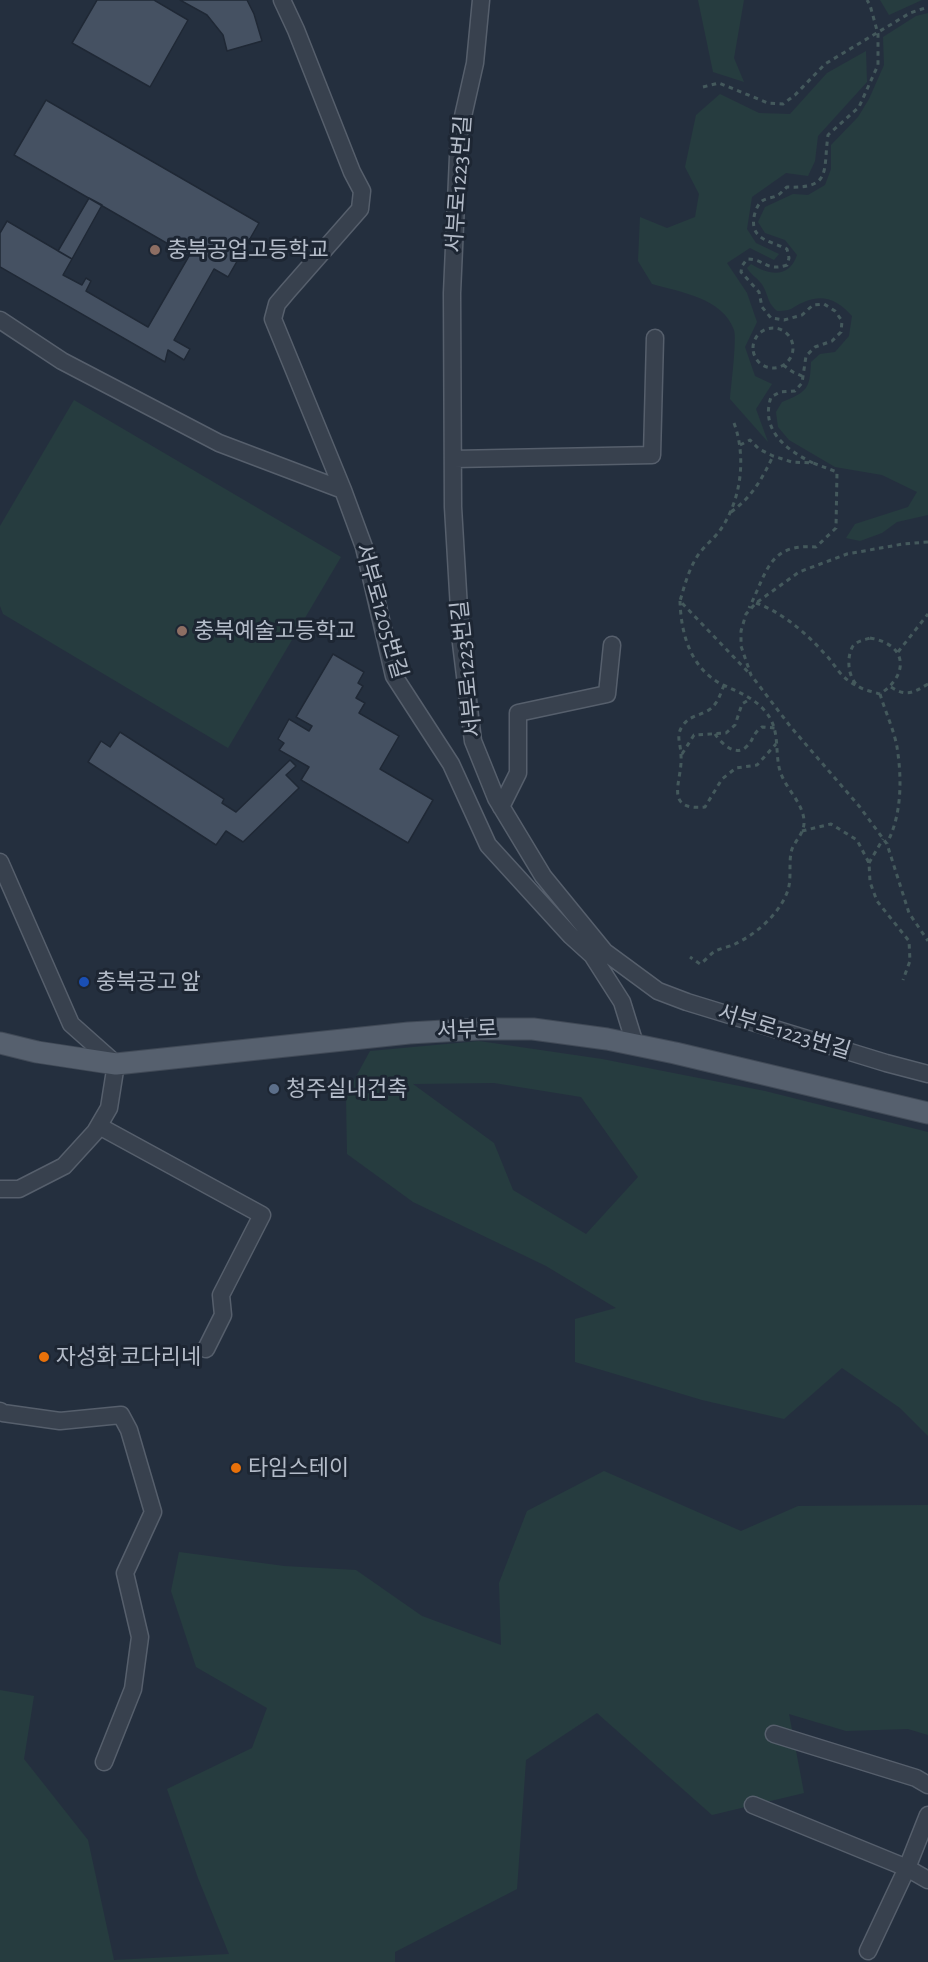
<!DOCTYPE html>
<html>
<head>
<meta charset="utf-8">
<style>
  body { margin:0 }
  canvas { display:block; background:#242f3e }
</style>
</head>
<body>
<canvas width="928" height="1962"></canvas>
<script>
const ctx = document.querySelector('canvas').getContext('2d');
ctx.lineJoin = 'round';
function paint(path, color) { ctx.fillStyle = color; ctx.fill(path, 'evenodd'); }
function trace(path, color, width, dash) { ctx.strokeStyle = color; ctx.lineWidth = width; ctx.lineCap = dash ? 'butt' : 'round'; ctx.setLineDash(dash || []); ctx.stroke(path); }
function drawText(font, color, halo, rows, align = 'center') {
  ctx.font = font + ' "Alegreya Sans","Noto Sans KR",sans-serif'; ctx.lineWidth = 6; ctx.setLineDash([]); ctx.textBaseline = 'middle'; ctx.strokeStyle = halo; ctx.fillStyle = color; for (const [text, x, y, turn = 0] of rows) {
    ctx.save(); ctx.translate(x, y); ctx.rotate((+turn || 0) * Math.PI / 180); ctx.textAlign = isNaN(turn) ? turn : align; if (halo) ctx.strokeText(text, 0, 0); ctx.fillText(text, 0, 0); ctx.restore();
  }
}
paint(new Path2D(`
  M698 0H744L734 58 744 82 713 72Z
  M880 0H922L889 15Z
  M928 13V515L897 522 882 533 860 541 846 538 855 524 908 507 917 492 882 475 835 467 789 440 778 427 776 412 782 402C807 392 810 389 811 362L820 354 835 352 849 336 852 316C839 301 824 293 804 302 791 307 794 311 777 311 767 302 769 297 763 286 759 279 751 275 747 268L751 264C768 275 789 279 797 255L785 240 765 233 758 222 765 207 793 194 808 195 825 185 831 169V145L858 117 869 99 884 65 883 37 916 16Z
  M866 51 867 82 818 136 815 161 808 176 786 173 752 197 747 229 756 243 779 254 774 260 750 248 727 263 747 293 757 322 745 347 755 376 772 384 756 409 768 442 730 399C731 386 737 339 734 330 723 298 680 292 652 284L638 261 640 217 667 228 695 217 699 194 685 167 696 115 720 94 759 113 790 114 827 73Z
  M74 400 341 557 228 748 3 614 0 606V526Z
  M479 1041 602 1059 765 1091 928 1132V1436L900 1408 842 1368 784 1419 702 1400 575 1362V1319L616 1308 546 1266 413 1202 347 1154 346 1095 370 1051ZM494 1083 581 1097 638 1177 586 1234 513 1190 494 1143 413 1084Z
  M604 1471 741 1531 798 1506 928 1505V1735L908 1729 846 1731 789 1714 804 1793 712 1815 597 1713 526 1760 517 1889 395 1952V1962H0V1690L34 1696 24 1759 88 1840 114 1960 229 1954 198 1878 167 1789 252 1748 267 1708 196 1667 171 1591 179 1552 284 1566 356 1570 422 1616 501 1645 499 1583 527 1511Z`), '#263c3f');
const building = new Path2D(`
  M97 0H154L188 20 150 87 72 43Z
  M180 0H247L254 14 262 41 227 51 223 35 207 15Z
  M46 100 259 223 228 277 214 269 174 340 190 349 184 360 168 350 165 362 0 267V233L7 221 72 259 63 275 82 285 86 278 91 281 86 291 148 327 189 256 14 155Z
  M89 198 102 205 72 259 58 251Z
  M333 654 364 672 358 683 363 686 356 698 365 703 359 713 399 736 380 769 433 800 408 843 301 780 309 767 279 750 284 743 278 739 289 719 309 731 312 726 296 717Z
  M120 732 224 799 222 803 236 812 290 760 296 766 286 775 299 788 243 842 226 831 216 845 88 762 101 741 110 747Z`);
paint(building, '#455162');
trace(building, '#1f2835', 1.5);
const minor = new Path2D(`
  M282 0 296 30 352 172 362 191 360 209 288 291 277 304 273 319 343 490 364 547 394 676 451 764 488 845 571 936 592 955 622 1002 635 1044
  M481 0 475 63 459 134 452 293 453 507 461 643 473 741 496 798 543 876 605 952 658 991 687 1002 886 1063 928 1074
  M0 320 62 361 219 443 343 490
  M454 459 652 455 655 338
  M501 807 518 773V713L607 694 612 645
  M0 862 71 1024 116 1064 109 1108 95 1132 64 1166 19 1189H0
  M99 1126 262 1215 221 1295 223 1315 206 1349
  M0 1411 3 1413 60 1421 121 1415 129 1430 153 1512 125 1573 140 1637 133 1689 104 1762
  M774 1734 916 1778 928 1785
  M753 1805 907 1868 928 1880
  M868 1951 907 1868 928 1815`);
const major = new Path2D(`
  M0 1043 37 1052 116 1064 409 1033 479 1029H533L607 1039 675 1053 928 1113`);
trace(minor, '#565f6c', 19);
trace(major, '#414a57', 23);
trace(new Path2D(`
  M703 87 719 83 768 103 783 104 795 95 825 64 910 13 928 7
  M753 348a20 20 0 1 1 40 0a20 20 0 1 1-40 0Z
  M783 365 793 372 802 376
  M734 423C747 458 741 503 718 533 713 539 707 544 702 550 690 564 685 584 680 601L750 674
  M740 445 750 440 759 449 773 456 792 462 813 463 837 472 836 528 816 547C768 543 767 573 749 608
  M813 463C786 450 760 430 771 397L780 392 795 391 802 383 806 356 815 347 832 341 841 332 842 321 835 311 824 304 813 305 802 315 784 320 771 318 762 307 759 292 741 272 742 266 747 259C765 259 766 272 787 265L789 258 787 249C771 241 750 240 754 217 755 211 758 204 762 201 766 198 772 198 776 196 780 195 783 190 787 187 832 189 823 171 828 135L859 107 878 65V34L870 5 867 0
  M731 512C752 497 762 479 773 456
  M928 542 903 544 847 554 799 572 756 603 746 614 741 631V646L751 675 790 726 859 806 887 844 909 913 928 941
  M680 601C681 635 691 669 723 685 739 692 754 698 765 711 780 728 775 748 779 767 783 787 802 800 804 820 805 833 796 839 792 849 788 862 792 877 788 890 780 914 756 934 735 944 729 947 720 948 714 952 709 955 705 961 700 964L690 957
  M756 603C783 613 805 632 824 653 838 667 837 675 857 686
  M870 638C907 644 910 674 880 694 874 692 863 690 858 686 848 678 846 657 853 646 857 641 864 640 870 638Z
  M898 652 928 614
  M724 685C720 695 717 706 707 711 698 716 690 716 683 725 675 736 681 743 681 756 683 780 662 811 705 807L722 779 736 768 757 765 776 744
  M891 687C906 697 913 693 928 684
  M880 694C885 711 894 730 897 747 902 778 902 815 887 843
  M715 734C721 743 736 758 747 746 754 740 751 735 762 727L775 728
  M682 754 694 735 726 733 735 725 742 704 750 699
  M802 831 831 824 857 840 869 863 870 882 877 901 909 941 910 961 903 980
  M869 863 883 839`), '#44595c', 3, [4.5, 4.5]);
trace(minor, '#38414e', 16);
trace(major, '#56606e', 21);
for (const [x, y, r, color] of [
  [155,250,6,"#8d6e63"],
  [182,631,6,"#8d6e63"],
  [84,982,6,"#1a4fb4"],
  [274,1089,6,"#5c6f8a"],
  [44,1357,6,"#e8710a"],
  [236,1468,6,"#e8710a"]
]) { const dot = new Path2D(); dot.arc(x, y, r, 0, 2 * Math.PI); ctx.fillStyle = color; ctx.fill(dot); trace(dot, '#1d2633', 2); }
drawText('22px', '#b4bcc9', '#1d2633', [
  ["서부로1223번길",459,184,-86],
  ["서부로1205번길",381,611,74],
  ["서부로1223번길",467,669,-96],
  ["서부로",467,1030,-2],
  ["서부로1223번길",784,1032,17]
]);
drawText('22px', '#b4bcc9', '#1d2633', [
  ["충북공업고등학교",167,250],
  ["충북예술고등학교",194,631],
  ["충북공고 앞",96,982],
  ["청주실내건축",286,1089],
  ["자성화 코다리네",56,1357],
  ["타임스테이",248,1468]
], 'left');
</script>
</body>
</html>
